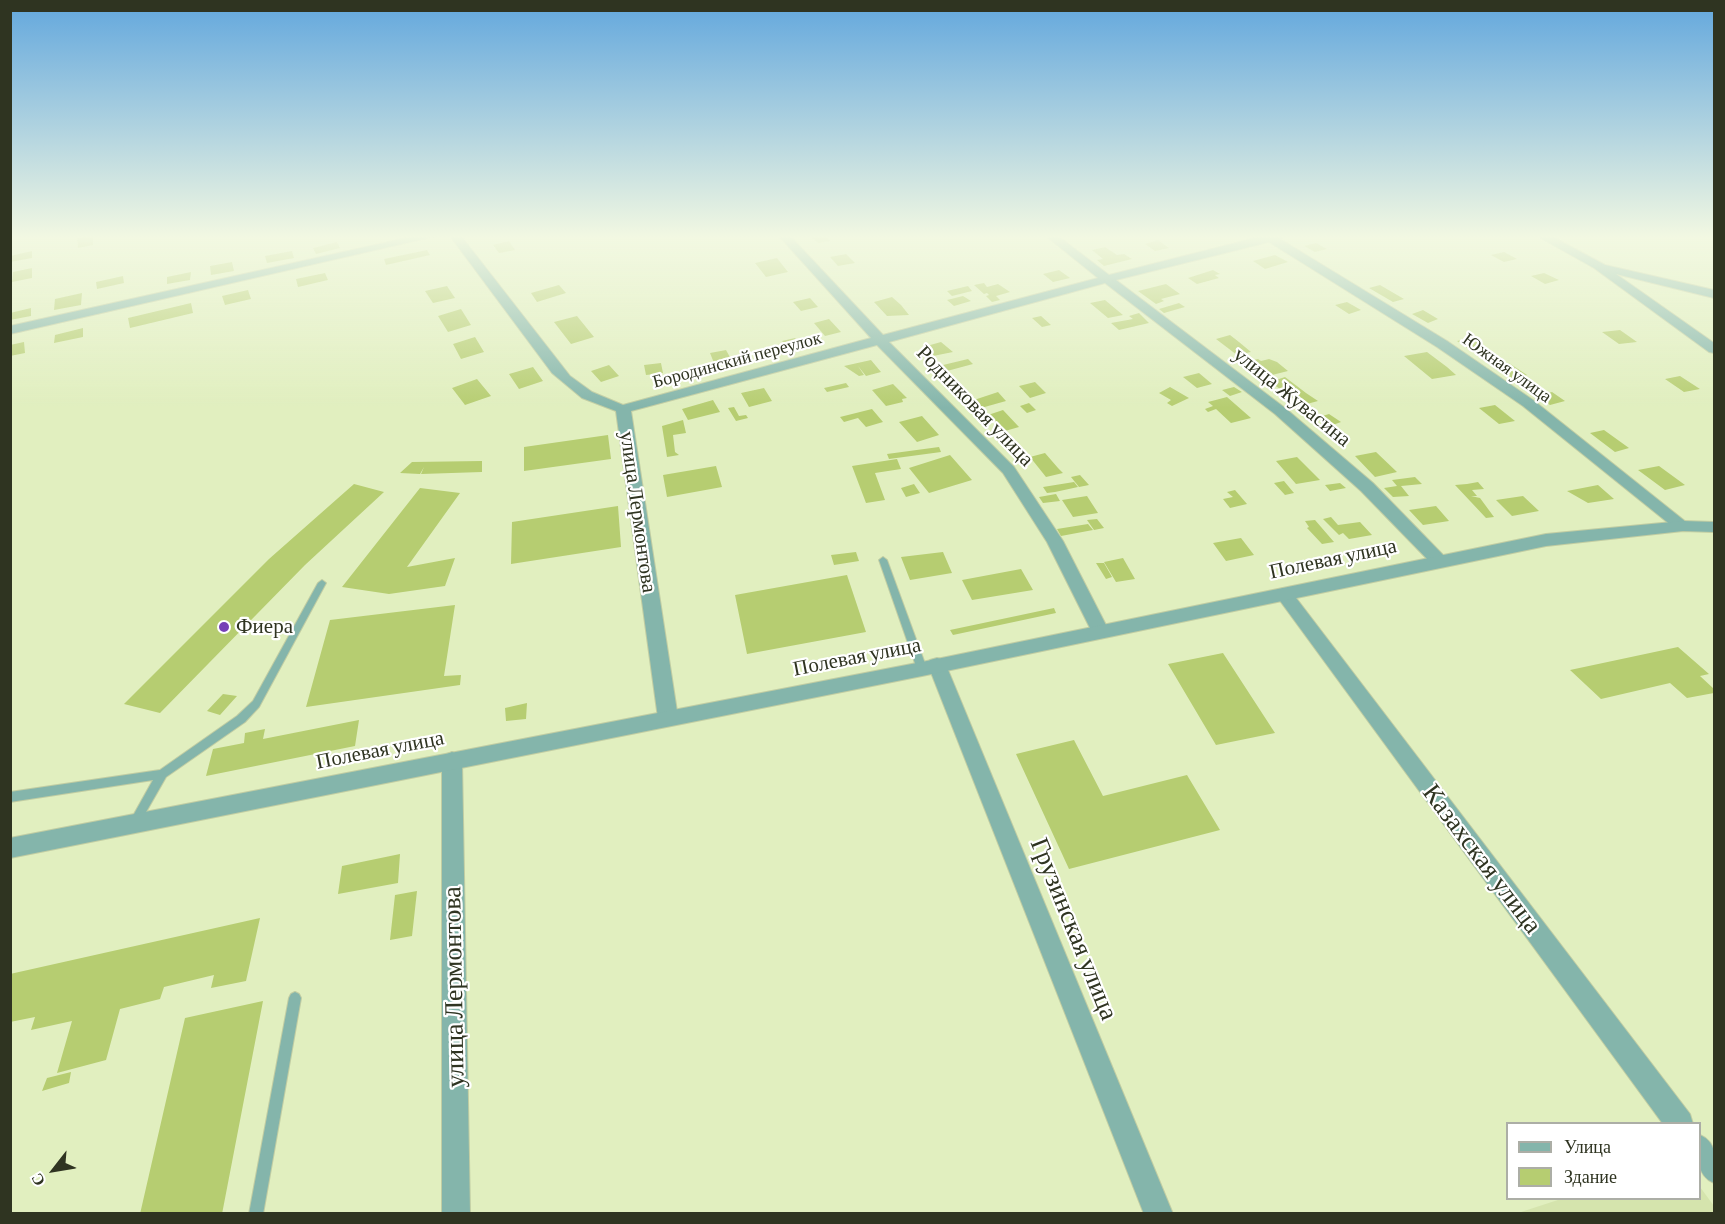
<!DOCTYPE html>
<html>
<head>
<meta charset="utf-8">
<style>
  body { margin:0 }
  #map { position:relative; width:1725px; height:1224px; overflow:hidden; background:#e1efbf; font-family:"Crimson Pro",serif }
  canvas { display:block }
  .frame { position:absolute; inset:0; border:12px solid #2f3421; pointer-events:none }
  .legend { position:absolute; left:1506px; top:1122px; width:195px; height:78px; box-sizing:border-box; background:#fff; border:2px solid #acaea6; margin:0; padding:8px 10px; list-style:none; font-size:18px; color:#2f3421 }
  .legend li { display:flex; align-items:center; gap:12px; height:30px }
  .legend b { width:30px; border:2px solid #acaea6 }
  .north { position:absolute; left:24px; top:1140px; width:60px; height:60px; -webkit-text-stroke:4px #fff; paint-order:stroke; rotate:239deg; font-size:16px; font-weight:700; line-height:24px; text-align:center; color:#2f3421 }
  .north::after { content:''; display:block; margin:auto; width:21px; height:27px; background:#2f3421; clip-path:polygon(50% 0,100% 100%,50% 72%,0 100%) }
</style>
</head>
<body>
<div id="map">
<canvas width="1725" height="1224"></canvas>
<div class="frame"></div>
<ul class="legend">
<li><b style="height:8px;background:#84b5ab"></b>Улица</li>
<li><b style="height:16px;background:#b6cd71"></b>Здание</li>
</ul>
<div class="north">С</div>
</div>
<script>
const ctx = document.querySelector('canvas').getContext('2d');
ctx.lineJoin = 'round';
function paint(path, color) { ctx.fillStyle = color; ctx.fill(path, 'evenodd'); }
function trace(path, color, width, dash) { ctx.strokeStyle = color; ctx.lineWidth = width; ctx.lineCap = dash ? 'butt' : 'round'; ctx.setLineDash(dash || []); ctx.stroke(path); }
function drawText(font, color, halo, rows, align = 'center') {
  ctx.font = font + ' "Crimson Pro",serif'; ctx.lineWidth = 4.5; ctx.setLineDash([]); ctx.textBaseline = 'middle'; ctx.strokeStyle = halo; ctx.fillStyle = color; for (const [text, x, y, turn = 0] of rows) {
    ctx.save(); ctx.translate(x, y); ctx.rotate((+turn || 0) * Math.PI / 180); ctx.textAlign = isNaN(turn) ? turn : align; if (halo) ctx.strokeText(text, 0, 0); ctx.fillText(text, 0, 0); ctx.restore();
  }
}
paint(new Path2D(`
  M1700 1187 1714 1206V1213H1518L1561 1199 1700 1198Z`), '#d5e4ad');
paint(new Path2D(`
  M93 236V245L78 248 77 238Z
  M810 236H826L830 241 818 243Z
  M1158 240 1169 248 1155 251 1145 244Z
  M509 241 515 250 499 253 493 245Z
  M337 242 340 248 316 254 313 248Z
  M1316 243 1327 249 1315 252 1304 246Z
  M1105 247 1117 255 1124 254 1132 259 1104 266 1097 260 1103 259 1092 250Z
  M427 250 430 255 386 265 384 259Z
  M32 251V258L10 262V256Z
  M292 251 294 258 267 263 265 256Z
  M1504 252 1517 259 1504 262 1491 255Z
  M846 254 855 263 838 266 830 257Z
  M1275 255 1288 262 1265 269 1253 261Z
  M777 258 788 272 766 277 755 263Z
  M232 262 234 271 211 275 210 266Z
  M32 268V278L12 282 13 272Z
  M1059 270 1070 278 1053 282 1043 274Z
  M1213 270 1220 274 1215 275 1219 278 1197 284 1188 278Z
  M191 272 190 280 167 284V277Z
  M325 273 328 280 298 287 296 279Z
  M1544 273 1559 280 1545 284 1531 276Z
  M123 276 124 283 97 289 96 282Z
  M984 283 987 287 998 284 1010 292 996 296 1000 300 992 302 986 296 989 295 987 293 984 294 974 285Z
  M1166 284 1180 294 1161 299 1164 301 1156 304 1138 291Z
  M559 285 566 293 537 302 531 293Z
  M1380 285 1404 299 1393 302 1369 288Z
  M447 286 455 298 433 303 425 291Z
  M968 286 972 291 952 296 947 291Z
  M248 290 251 299 225 305 222 296Z
  M82 293 81 305 54 310 55 299Z
  M963 296 971 301 954 306 947 300Z
  M892 297 901 305 909 315 887 316 874 302Z
  M810 298 818 307 801 311 793 302Z
  M1105 300 1123 315 1108 318 1090 303Z
  M1347 302 1361 310 1349 314 1335 305Z
  M191 303 193 313 130 328 128 318Z
  M1179 303 1185 307 1164 313 1159 309Z
  M31 308V316L10 320V313Z
  M461 309 471 325 448 332 438 316Z
  M1423 310 1438 319 1428 323 1412 314Z
  M1139 313 1149 323 1119 330 1111 323 1133 319 1129 316Z
  M577 316 594 337 571 344 554 322Z
  M1041 316 1051 325 1042 327 1032 318Z
  M829 319 841 332 825 336 814 323Z
  M83 328V337L54 343 55 335Z
  M1620 330 1637 342 1619 344 1602 332Z
  M1230 335 1239 342 1251 352 1237 355 1216 339Z
  M475 337 484 352 461 359 453 344Z
  M795 338 803 349 782 355 779 352 789 349 782 341Z
  M1471 338 1485 347 1470 350 1457 341Z
  M24 342 25 353 10 356V345Z
  M941 342 953 352 933 356 923 347Z
  M726 350 731 359 714 363 710 353Z
  M1427 352 1447 367 1456 375 1432 379 1404 356Z
  M968 359 973 364 947 371 943 365Z
  M1258 359 1261 361 1269 359 1277 362 1288 371 1272 375 1260 366 1254 368 1245 362Z
  M871 360 881 372 866 376 858 366 864 375 859 376 844 366Z
  M661 363 663 373 646 375 644 365Z
  M1509 363 1527 375 1513 379 1494 366Z
  M609 365 619 376 601 382 591 371Z
  M533 367 543 381 519 389 509 374Z
  M1199 373 1212 384 1197 388 1183 377Z
  M1680 376 1700 389 1684 392 1665 379Z
  M1285 377 1306 393 1318 401 1303 405 1270 382Z
  M477 379 491 396 465 405 452 388Z
  M1035 382 1046 393 1030 398 1019 386Z
  M846 383 849 387 827 392 824 388Z
  M893 384 907 398 902 399 903 402 886 406 872 390Z
  M1170 387 1189 398 1172 406 1167 403 1171 400 1159 393Z
  M1234 387 1242 392 1230 396 1222 390Z
  M764 388 772 401 749 407 741 393Z
  M998 392 1006 401 981 408 974 400Z
  M1552 392 1565 401 1550 405 1537 396Z
  M1227 397 1251 418 1231 423 1216 409 1208 412 1205 409 1213 406 1208 402Z
  M713 400 720 412 688 420 682 409Z
  M1029 403 1036 410 1027 413 1020 406Z
  M1495 405 1515 421 1499 424 1479 408Z
  M734 407 739 416 746 415 748 418 736 421 728 408Z
  M872 409 883 422 866 427 858 418 844 422 840 417Z
  M1003 410 1019 427 1005 431 988 415Z
  M1329 414 1341 422 1330 426 1319 417Z
  M922 416 939 435 917 442 899 422Z
  M683 420 686 433 673 435 675 452 679 455 667 457 662 426Z
  M1604 430 1629 448 1615 452 1590 433Z
  M608 435 611 459 524 471V447Z
  M939 447 941 452 889 459 887 454Z
  M1376 452 1397 472 1375 477 1355 456Z
  M1045 453 1058 468 1063 473 1046 477 1030 457Z
  M950 455 972 480 929 493 909 468Z
  M1297 457 1320 480 1296 484 1276 461Z
  M897 459 901 469 875 473 885 500 866 503 852 466Z
  M482 461V472L421 474 424 467 420 474 400 473 412 462Z
  M716 466 722 487 667 497 663 475Z
  M1659 466 1685 485 1665 490 1638 470Z
  M1080 475 1089 485 1079 487 1071 477Z
  M1415 477 1422 484 1401 486 1409 496 1393 497 1384 488 1397 486 1392 480Z
  M1284 481 1294 493 1285 495 1274 483Z
  M1074 482 1078 487 1055 492 1047 493 1043 487Z
  M1478 482 1484 489 1472 490 1477 496H1471L1480 498 1494 517 1486 518 1455 485 1467 484 1471 489 1467 484Z
  M1340 483 1346 488 1330 491 1325 485Z
  M354 484 384 492 305 565 160 713 124 704 269 559Z
  M914 484 920 493 906 497 901 488Z
  M1598 485 1614 499 1588 503 1567 491Z
  M420 488 460 493 407 567 455 558 445 586 389 594 342 587Z
  M1235 490 1247 504 1230 508 1223 499 1233 497 1227 492Z
  M1056 494 1060 501 1043 503 1039 497Z
  M1087 496 1098 513 1073 517 1062 500Z
  M1523 496 1539 511 1512 516 1496 500Z
  M618 506 621 547 511 564 512 522Z
  M1436 506 1449 521 1423 525 1409 510Z
  M1331 517 1338 525 1360 522 1372 535 1349 539 1343 533 1339 535 1323 519Z
  M1097 519 1104 528 1094 530 1087 520Z
  M1315 520 1334 542 1322 544 1307 528 1309 527 1305 521Z
  M1088 524 1093 530 1061 536 1057 529Z
  M1241 538 1254 555 1226 561 1213 543Z
  M856 552 859 561 834 565 831 555Z
  M943 552 952 573 910 580 901 557Z
  M1123 558 1135 579 1116 582 1104 562Z
  M1096 563H1104L1112 577 1106 579Z
  M1021 569 1033 590 972 600 962 580Z
  M847 575 866 632 747 654 735 595Z
  M455 605 444 676 461 675 460 685 306 707 330 620Z
  M1054 608 1056 613 953 635 950 630Z
  M1678 647 1709 674 1700 676 1714 689V693L1687 698 1670 683 1601 699 1570 670Z
  M1223 653 1275 733 1216 745 1168 664Z
  M223 694 237 696 220 715 207 711Z
  M527 703 526 719 506 721 505 708Z
  M359 720 355 746 206 776 213 749 244 743 245 733 265 729 263 739Z
  M1074 740 1103 796 1187 775 1220 830 1069 869 1016 754Z
  M400 854 398 883 338 894 342 866Z
  M417 891 412 936 390 940 395 895Z
  M260 918 246 981 211 988 214 975 164 987 160 999 120 1009 106 1060 57 1073 72 1021 31 1030 35 1017 10 1022V974Z
  M263 1001 222 1214H140L185 1018Z
  M71 1072 69 1083 42 1091 47 1078Z`), '#b6cd71');
const service = new Path2D(`
  M883 557 887 560 927 669 925 672H919L917 669 879 560Z
  M322 580 326 583 259 707 245 722 166 777 138 826 134 828 130 826 129 823 153 780 10 802V792L160 770 237 716 253 701 318 583Z
  M295 992 299 994 301 998 263 1214H249L289 998 291 994Z`);
const minor = new Path2D(`
  M415 236H436L10 334V326Z
  M450 236H461L570 376 592 392 623 405 871 338 779 236H790L883 335 1098 278 1046 236H1058L1109 275 1263 236H1283L1280 239 1447 341 1533 400 1691 526 1683 531 1677 530 1523 406 1437 347 1269 242 1116 280 1285 408 1373 483 1445 557 1448 561 1445 565H1433L1361 491 1275 414 1105 283 889 342 1014 467 1063 541 1109 631 1106 636H1094L1047 542 1003 473 877 345 631 411 678 718 675 724 668 726 661 724 658 718 616 411 582 398 552 373Z
  M1537 236H1551L1605 265 1714 290V298L1616 274 1714 343V353L1709 352 1594 268Z
  M1284 588 1290 590 1690 1114 1693 1124H1663L1278 598 1275 594 1278 590Z
  M937 658 944 660 946 665 1173 1214H1144L928 665 930 660Z
  M452 752 459 755 462 761 470 1214H442V761L445 755Z
  M1700 1135C1719 1143 1716 1165 1714 1183 1695 1175 1698 1154 1700 1135Z`);
const tertiary = new Path2D(`
  M1683 521 1714 522V532L1683 531 1546 546 922 676 10 858V838L922 662 1546 534Z`);
trace(service, '#c1cda3', 2);
trace(minor, '#c1cda3', 2);
trace(tertiary, '#c1cda3', 2);
paint(service, '#84b5ab');
paint(minor, '#84b5ab');
paint(tertiary, '#84b5ab');
const sky = ctx.createLinearGradient(0, 0, 0, 408);
sky.addColorStop(0, '#62a7dd');
sky.addColorStop(0.58, '#f2f8e2');
sky.addColorStop(1, '#f2f8e200');
ctx.fillStyle = sky;
ctx.fillRect(0, 0, 1725, 408);
for (const [x, y, r, color] of [
  [224,627,6,"#7640b7"]
]) { const dot = new Path2D(); dot.arc(x, y, r, 0, 2 * Math.PI); ctx.fillStyle = color; ctx.fill(dot); trace(dot, '#fff', 2); }
drawText('18px', '#2f3421', '#fff', [
  ["Бородинский переулок",737,360,-15],
  ["Южная улица",1507,368,36]
]);
drawText('21px', '#2f3421', '#fff', [
  ["улица Жувасина",1292,397,39],
  ["Родниковая улица",975,406,46],
  ["улица Лермонтова",638,512,82],
  ["Полевая улица",1333,559,-12],
  ["Полевая улица",857,657,-11],
  ["Полевая улица",380,750,-11]
]);
drawText('21px', '#2f3421', '#fff', [
  ["Фиера",236,627]
], 'left');
drawText('26px', '#2f3421', '#fff', [
  ["Казахская улица",1482,859,53],
  ["Грузинская улица",1074,929,68],
  ["улица Лермонтова",454,987,-91]
]);
</script>
</body>
</html>
